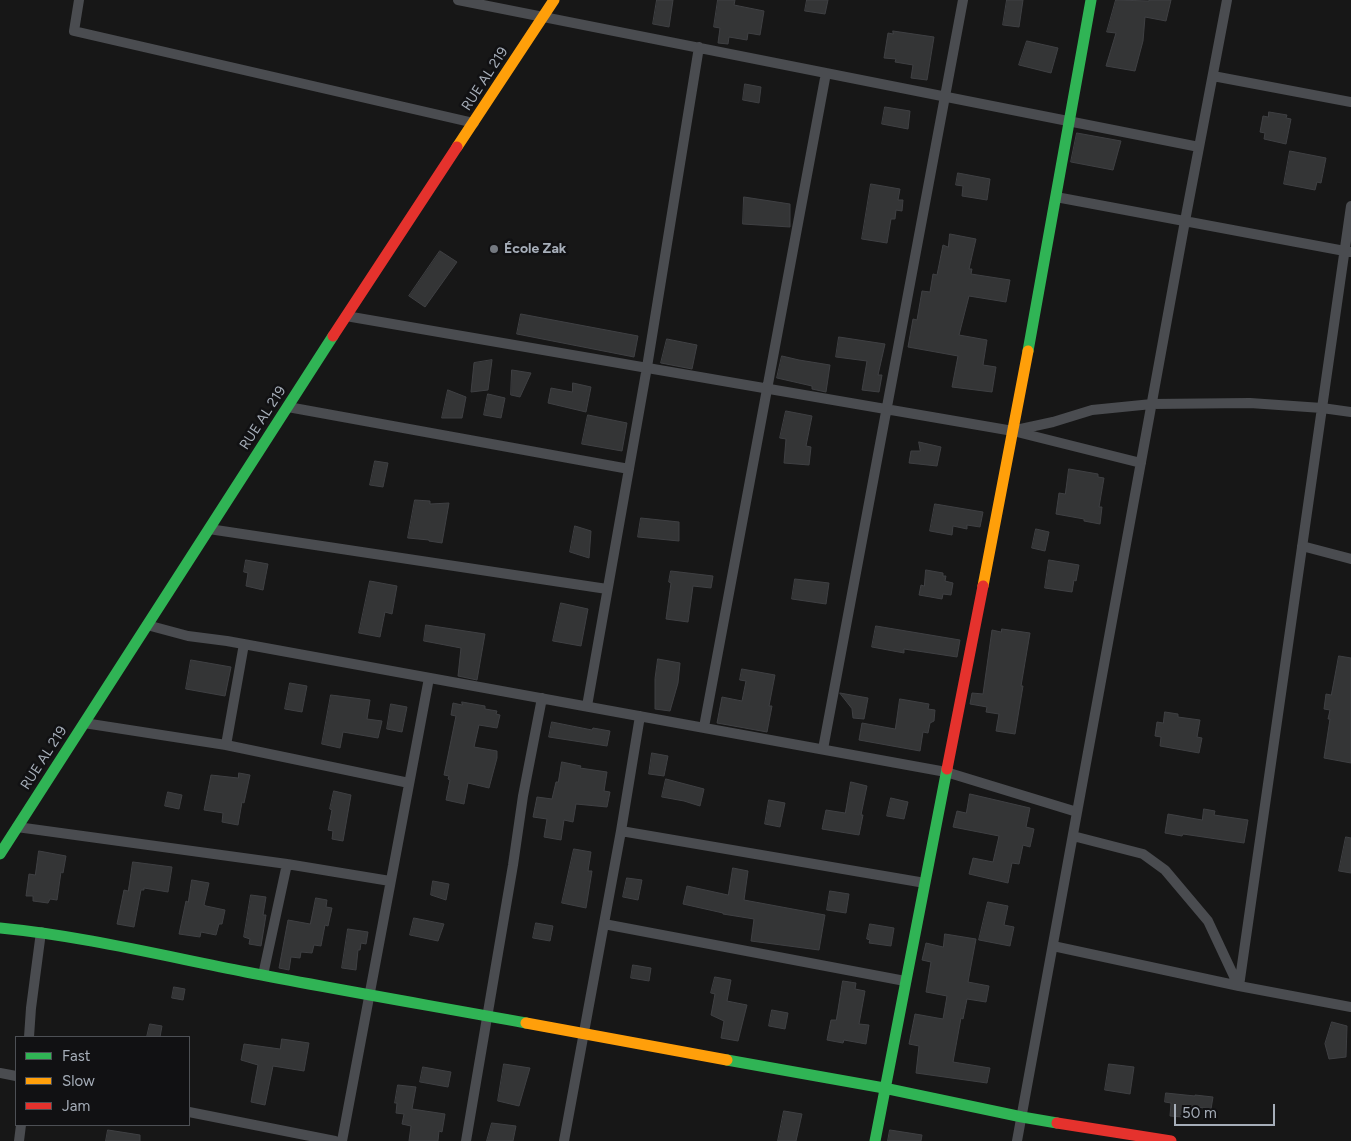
<!DOCTYPE html>
<html>
<head>
<meta charset="utf-8">
<style>
  body { margin:0 }
  #map { position:relative; width:1351px; height:1141px; overflow:hidden; background:#171717; font-family:Figtree,sans-serif }
  canvas { display:block }
  .legend { position:absolute; left:15px; top:1036px; width:175px; height:90px; box-sizing:border-box; background:#111113; border:1px solid #4d5055; margin:0; padding:6px 9px; list-style:none; font-size:15px; color:#a6aeb9 }
  .legend li { display:flex; align-items:center; gap:10px; height:25px }
  .legend b { width:25px; border:1px solid #4d5055 }
  .scale { position:absolute; left:1174px; top:1104px; width:101px; height:22px; box-sizing:border-box; border:2px solid #a6aeb9; border-top:0; padding-left:6px; font-size:15px; line-height:18px; white-space:nowrap; color:#a6aeb9; -webkit-text-stroke:4px #111113; paint-order:stroke }
</style>
</head>
<body>
<div id="map">
<canvas width="1351" height="1141"></canvas>
<ul class="legend">
<li><b style="height:6px;background:#30b455"></b>Fast</li>
<li><b style="height:6px;background:#ff9f0a"></b>Slow</li>
<li><b style="height:6px;background:#e5322d"></b>Jam</li>
</ul>
<div class="scale">50 m</div>
</div>
<script>
const ctx = document.querySelector('canvas').getContext('2d');
ctx.lineJoin = 'round';
function paint(path, color) { ctx.fillStyle = color; ctx.fill(path, 'evenodd'); }
function trace(path, color, width, dash) { ctx.strokeStyle = color; ctx.lineWidth = width; ctx.lineCap = dash ? 'butt' : 'round'; ctx.setLineDash(dash || []); ctx.stroke(path); }
function drawText(font, color, halo, rows, align = 'center') {
  ctx.font = font + ' Figtree,sans-serif'; ctx.lineWidth = 5; ctx.setLineDash([]); ctx.textBaseline = 'middle'; ctx.strokeStyle = halo; ctx.fillStyle = color; for (const [text, x, y, turn = 0] of rows) {
    ctx.save(); ctx.translate(x, y); ctx.rotate((+turn || 0) * Math.PI / 180); ctx.textAlign = isNaN(turn) ? turn : align; if (halo) ctx.strokeText(text, 0, 0); ctx.fillText(text, 0, 0); ctx.restore();
  }
}
const building = new Path2D(`
  M657 0H673L669 27 653 24Z
  M718 0H735L734 5 764 11 760 35 748 33 747 40 729 37 728 44 718 43 720 28 714 27Z
  M807 0H828L825 14 805 11Z
  M1007 0H1023L1019 27 1003 25Z
  M1116 0 1149 1V0H1171L1166 21 1145 17 1143 41 1135 71 1106 66 1116 33 1107 32Z
  M893 31 934 37 927 80 911 78 913 65 895 62 896 59 884 58 888 33 893 34Z
  M1027 41 1058 48 1051 73 1019 65Z
  M745 84 761 87 759 103 743 100Z
  M885 107 910 111 908 129 882 124Z
  M1269 112 1287 115 1286 118 1291 119 1286 144 1264 139 1265 133 1260 132 1263 116 1268 117Z
  M1077 133 1121 141 1113 170 1071 162Z
  M1290 151 1326 158 1321 183 1317 182 1315 190 1284 184Z
  M958 173 990 179 987 200 962 196 963 186 956 185Z
  M871 184 900 189 898 200H903L902 211 896 210 895 219H891L887 243 862 239Z
  M744 197 790 204V227L743 224Z
  M950 234 976 239 969 269H972L971 274 1010 280 1006 302 969 296 959 335 987 340 983 365 996 367 992 392 952 387 958 356 908 347 913 319 917 320 922 291 930 292 933 274 937 275 943 245 948 247Z
  M440 251 457 262 425 307 409 296Z
  M521 314 638 336 634 357 517 334Z
  M839 337 885 344 878 375H882L879 392 862 390 867 361 836 357Z
  M667 339 697 345 692 369 661 363Z
  M782 356 799 360 830 365 826 392 812 389V386L777 378Z
  M492 360 488 390 471 392 474 363Z
  M512 370 531 373 520 397 511 395Z
  M573 383 591 387 586 412 548 403 551 388 572 392Z
  M448 390 466 397 462 418H442Z
  M488 394 505 398 501 418 484 415Z
  M786 411 812 416 806 446 811 447 809 465 784 463 786 439 780 438Z
  M588 415 627 423 622 451 582 444Z
  M919 442 941 447 937 466 909 463 911 451H920Z
  M375 461 388 463 383 487 370 485Z
  M1069 469 1098 474V477L1104 478 1099 507H1102L1100 524 1084 521V519L1056 514 1059 493 1065 494Z
  M415 500 430 501V504L449 503 442 543 429 541V540L408 538Z
  M935 504 983 512 980 527 967 525V529L953 526 952 535 930 531Z
  M641 518 679 522V541L638 537Z
  M575 526 591 531 589 558 570 552Z
  M1036 529 1049 532 1045 551 1032 548Z
  M246 560 268 564 263 590 246 586 248 573 244 572Z
  M1049 560 1079 565 1076 581 1074 580 1072 592 1045 588Z
  M926 570 943 573V576H946L945 581 953 583 951 595 943 594 942 599 919 595 921 585 924 586Z
  M671 571 713 576 711 588 693 586 688 622 666 619 671 583 669 582Z
  M795 579 829 583 826 604 792 599Z
  M370 581 397 586 392 614 385 612 380 637 359 633Z
  M561 603 588 609 581 646 553 641Z
  M426 625 485 634 477 680 458 676 461 648 424 641Z
  M876 626 960 640 957 657 904 649V653L872 647Z
  M1002 629 1030 633 1021 686H1023L1015 734 996 731 999 714 986 712 987 707 970 704 972 693 983 694 992 630 1001 632Z
  M1339 656 1351 658V763L1324 758 1330 719H1328L1330 710 1324 709 1326 694 1331 695Z
  M658 659 680 663 678 683 670 711 655 709V679Z
  M191 660 231 667 225 696 186 689Z
  M742 669 775 675 769 706H772L767 732 717 723 722 697 742 701 746 681 740 680Z
  M290 683 307 686 302 712 285 709Z
  M840 693 868 698 864 719 853 718 852 709Z
  M331 695 370 700 367 719 382 721 378 738 343 732 340 748 322 744Z
  M900 699 929 704 928 709 935 710 934 721 930 723 928 733 923 732 920 751 859 740 862 723 895 729Z
  M462 702 485 706V709L497 711 496 714 500 715 497 728 479 725 474 747 497 751V758L489 788 468 783 464 804 446 800 450 780 448 779 449 776 444 775 456 716 451 715 453 703 462 705Z
  M391 704 407 707 402 732 387 729Z
  M1165 712 1178 714V717L1200 720 1197 737 1202 738 1199 753 1160 746 1161 737 1155 736 1157 722 1163 723Z
  M552 722 592 730 593 728 610 731 607 746 549 737Z
  M652 753 668 756 664 776 649 774Z
  M562 762 581 766 580 768 607 772 604 791 610 792 607 807 576 804 573 822 564 820 561 840 544 837 547 819 533 817 537 797 552 799 556 782H558Z
  M239 773 250 775 244 803 242 802 238 825 222 822 223 813 204 810 211 775 238 778Z
  M666 779 704 789 700 806 684 801 662 797Z
  M851 782 867 786 861 815H863L859 835 822 829 826 810 845 813Z
  M334 791 351 795 343 841 332 839 333 831 328 830 332 810 330 809Z
  M168 792 182 795 179 809 165 806Z
  M970 794 1030 808 1026 827 1034 829 1030 847 1023 845 1019 864 1012 863 1008 883 969 874 973 858 993 862 999 836 953 827 957 811 966 813Z
  M891 798 908 802 904 819 887 816Z
  M769 800 785 803 780 827 765 824Z
  M1204 809 1215 811 1214 815 1248 820 1244 843 1183 834 1182 836 1165 833 1168 814 1202 820Z
  M1346 837 1351 838V873L1339 871Z
  M574 849 591 852 588 871H592L586 908 562 903Z
  M39 851 66 856 63 873 61 872 57 900 50 899 48 903 33 901V896H26L29 874 35 875Z
  M133 862 172 867 168 892 144 888V890H141L134 927 117 924 124 890 128 891Z
  M733 868 748 871 744 900 825 915 819 950 751 941 754 919 723 914V913L683 904 687 886 728 895Z
  M627 878 642 880 638 900 623 897Z
  M192 880 209 883 204 905 206 906 225 910 222 924H219L216 935 201 932 200 937 179 934 186 901 188 902Z
  M433 881 449 884 446 900 431 895Z
  M830 891 849 894 846 913 827 910Z
  M251 895 266 897 263 915H266L261 946 249 944 250 939 244 937Z
  M316 898 327 900 326 907 332 908 328 926 325 925 321 946 314 945 312 953 301 952 300 958 291 957 289 970 279 968 288 920 310 924Z
  M988 902 1008 906 1004 925 1014 927 1010 946 979 940Z
  M414 918 444 924 438 941 410 935Z
  M536 923 553 926 550 941 533 938Z
  M870 924 894 928 891 946 869 943 870 940 867 939Z
  M348 929 368 932 366 944 361 943 360 950H358L356 970 342 968Z
  M945 934 976 939 968 982 989 986 986 1002 967 999 963 1019 961 1018 953 1062 990 1068 987 1083 916 1073 919 1046 909 1044 915 1014 943 1019 947 996 926 992 931 962 922 960 926 943 943 947Z
  M633 965 651 968 649 981 631 978Z
  M715 977 731 980 727 1001 747 1005 738 1041 721 1038 724 1021 711 1015 715 994 711 993Z
  M843 981 856 983 855 989 865 991 859 1024 869 1025 866 1044 844 1040 843 1043 827 1040 831 1020H836Z
  M174 987 185 989 183 1000 172 998Z
  M772 1010 788 1013 785 1029 769 1026Z
  M1332 1022 1347 1026 1346 1057 1329 1059 1325 1044Z
  M150 1024 162 1026 160 1037H147Z
  M282 1039 309 1043 304 1071 273 1066 265 1105 251 1102 258 1065 241 1060 244 1044 280 1049Z
  M504 1064 530 1068 519 1106 498 1101Z
  M1109 1064 1134 1067 1130 1094 1105 1090Z
  M423 1067 451 1072 448 1087 420 1082Z
  M398 1085 416 1087 412 1109 445 1114 442 1132 439 1131 438 1141H409L411 1126 402 1124 404 1114 396 1113 397 1103H395Z
  M1166 1093 1195 1096V1095L1213 1097 1211 1109 1183 1105 1182 1117 1170 1116 1171 1103 1165 1102Z
  M784 1111 802 1114 796 1141H778Z
  M492 1123 516 1126 513 1141H487Z
  M108 1130 140 1135V1141H106Z
  M890 1130 922 1135 921 1141H888Z`);
paint(building, '#343536');
trace(building, '#3f4043', 1);
trace(new Path2D(`
  M79 0 74 31 474 123
  M458 0 1199 147
  M1213 76 1351 102
  M1056 197 1350 252
  M346 316 1013 431 1141 463
  M288 407 629 469
  M1016 430 1053 422 1092 410 1152 404 1250 403 1322 408 1351 412
  M209 529 607 589
  M1302 546 1351 559
  M147 625 188 636 227 641 946 772 1077 812
  M587 706 647 367 699 47
  M84 723 226 745 409 783
  M704 727 826 73
  M226 745 244 644
  M823 749 963 0
  M17 827 287 864 390 881
  M621 831 925 883
  M1073 836 1143 854 1165 870 1208 921 1238 985
  M604 924 905 981
  M1053 946 1239 986 1351 1007
  M263 975 287 864
  M1239 986 1351 206
  M29 1037 31 1008 41 932
  M0 1073 16 1076
  M189 1112 335 1141
  M19 1141 21 1125
  M342 1141 429 678
  M466 1141 513 865 523 796 542 698
  M564 1141 621 831 640 716
  M1017 1141 1185 221 1227 0`), '#4a4c50', 10);
trace(new Path2D(`
  M1028 351 1091 0
  M0 854 333 336
  M0 928C83 936 164 956 246 972 339 990 433 1006 526 1023
  M727 1060 884 1088 1022 1117 1057 1123
  M875 1141 947 769`), '#30b455', 11);
trace(new Path2D(`
  M457 147 554 0
  M983 586 1028 351
  M526 1023 727 1060`), '#ff9f0a', 11);
trace(new Path2D(`
  M333 336 457 147
  M947 769 983 586
  M1057 1123 1171 1141`), '#e5322d', 11);
for (const [x, y, r, color] of [
  [494,249,5,"#747980"]
]) { const dot = new Path2D(); dot.arc(x, y, r, 0, 2 * Math.PI); ctx.fillStyle = color; ctx.fill(dot); trace(dot, '#111113', 2); }
drawText('14px', '#a6aeb9', '#111113', [
  ["RUE AL 219",485,79,-57],
  ["RUE AL 219",263,418,-57],
  ["RUE AL 219",44,758,-57]
]);
drawText('bold 14px', '#a6aeb9', '#111113', [
  ["École Zak",504,249]
], 'left');
</script>
</body>
</html>
